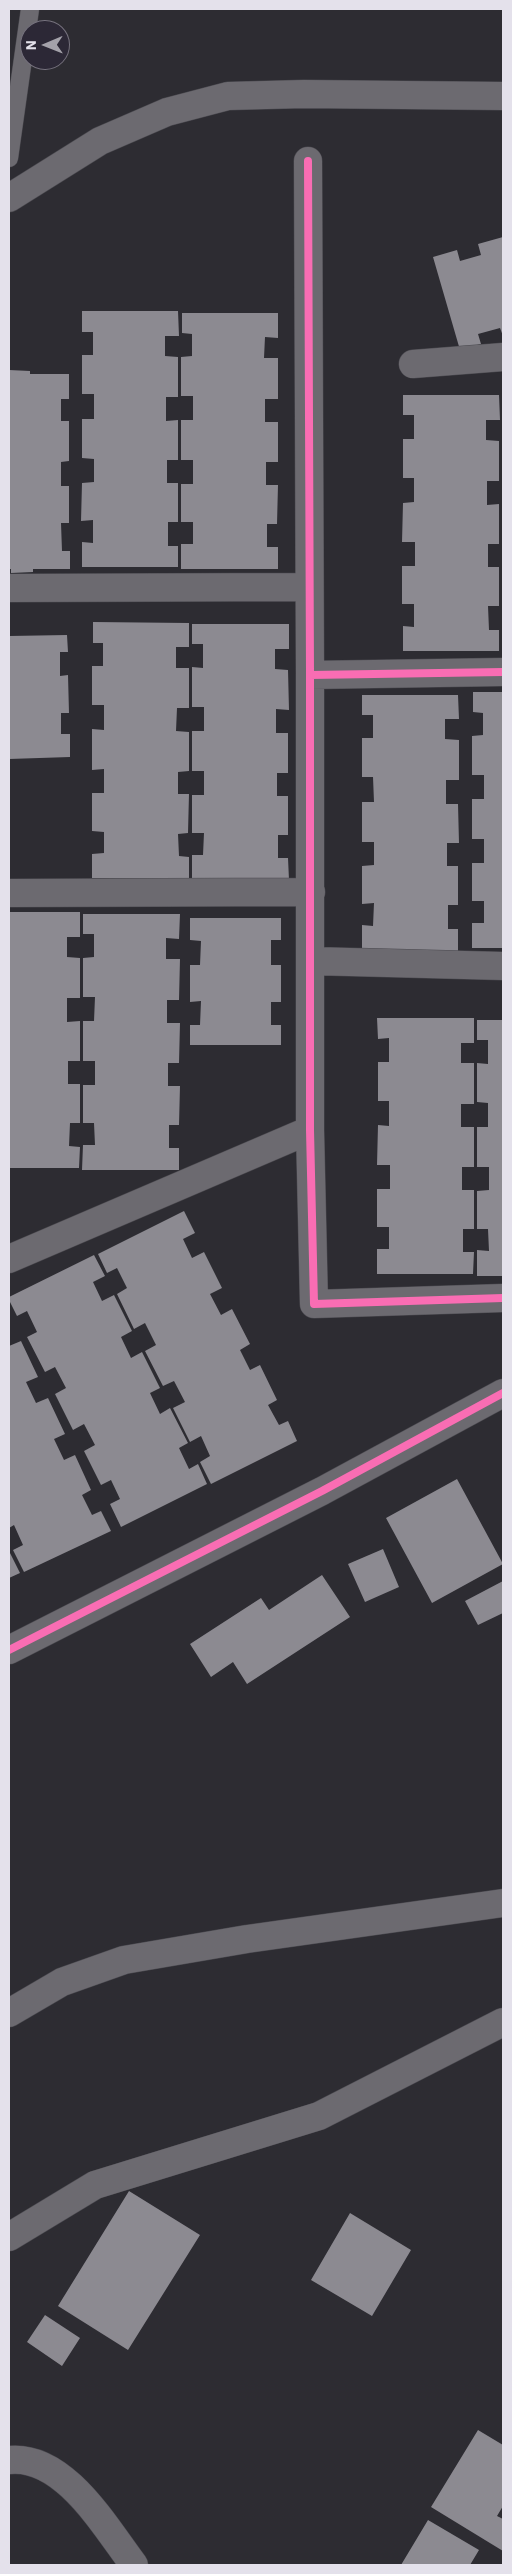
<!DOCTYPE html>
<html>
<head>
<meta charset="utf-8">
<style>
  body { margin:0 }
  #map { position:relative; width:512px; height:2574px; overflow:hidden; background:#2d2c32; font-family:"IBM Plex Sans",sans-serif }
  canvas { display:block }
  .frame { position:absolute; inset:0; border:10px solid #e4e1eb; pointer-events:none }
  .north { position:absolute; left:20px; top:20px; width:50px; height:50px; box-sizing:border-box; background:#2c2836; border:1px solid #76727e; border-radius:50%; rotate:269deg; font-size:14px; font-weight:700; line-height:20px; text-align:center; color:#e4e1eb }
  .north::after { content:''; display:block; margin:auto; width:18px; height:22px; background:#a4a2aa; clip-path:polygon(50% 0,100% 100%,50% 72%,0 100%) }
</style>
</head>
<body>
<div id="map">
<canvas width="512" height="2574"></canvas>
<div class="frame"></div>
<div class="north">N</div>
</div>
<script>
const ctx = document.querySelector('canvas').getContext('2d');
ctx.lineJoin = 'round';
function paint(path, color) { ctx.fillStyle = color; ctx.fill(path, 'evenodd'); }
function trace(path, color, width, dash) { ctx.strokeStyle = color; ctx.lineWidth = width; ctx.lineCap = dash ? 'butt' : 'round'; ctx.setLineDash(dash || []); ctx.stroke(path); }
paint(new Path2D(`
  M503 237V336L500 328 478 334 481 344 460 350 433 257 457 250 460 261 481 255 478 244Z
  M82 311H178L179 336H165V356L178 357V397H166V421L178 420V460H167V483H178V522H168V546H178V567H82V542L93 543V520L81 521 82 483 94 482V459L82 458V419H94V394H82V355H93V332H82Z
  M182 313H278V338L265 337 264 358H278V399H265V422H278V462H266V485H278L277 524H267V547H278V569H181V544H193V522H181V484H193V460H181V420H193V396H181V357L192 356V334L182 333Z
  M9 370 30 371V374H69V399H61V421H69V461L61 462V486H69V523H61L62 551H70V569H33V572L11 573V569H9Z
  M403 395H499L500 420H486V440L499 441V481H487V505L499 504V544H488V567H499V606H488L489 630H499V651H403V626L414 627V604H402V566H415V542H402L403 503 414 502V478H403V439H414V415H403Z
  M93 622 189 623V647H176V668H189V708H177L176 731 189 732V771L178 772V794H189L188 833 178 834 179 856 189 857V879L92 878V854L104 853V832L92 831V793H104V769L92 770V729L104 730V705H92V666H103V643H93Z
  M192 624H289V649H275V669L288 670 289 710 276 709V733H288V773H277V796H288V835H278V858H288L289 880H192V855H203L204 833H192V795H204V771H192V731H204V707H192V667L203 668V644H192Z
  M67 635 68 652H60V676L68 675 69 713H61V734H70V757L9 759V636Z
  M473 692H503V948H472V923H484V901H472V863H484V839H472V799H484V775H472V736L483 735V713L473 712Z
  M362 695H458L459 719H445V739L459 740V780H446V804H458L459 843H447V866H458V905H448V929H458V951H362V925L373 926 374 903 362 904V866L374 865V842H362V802H374L373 777H362V738H373V715H362Z
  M9 912H80V937H67V957L80 958V998H67V1022L80 1021V1061H68V1084H80V1123H70L69 1146 80 1147 79 1168H9Z
  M83 914H180L179 939 166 938V959H180L179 1000H167V1023H180L179 1063H168V1086H180L179 1125H169V1148H179V1170H82L83 1145H95L94 1123H83V1085H95V1061H83V1021H94L95 997H83V958L94 957V934H83Z
  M190 918H281V940H271V965H281V1002H271V1025H281V1045H190V1025H200L201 1001 190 1002V965H200L201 941 190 940Z
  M377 1018H474V1043H461V1063H474V1104H461V1127H474V1167H462V1190H474V1229H463V1252H474L473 1274H377V1249H389V1227H377V1189H390V1165H377L378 1125 389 1126V1101H378V1062H389V1038L378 1039Z
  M477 1020H503V1276H477V1250L489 1251 488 1229H477V1191L489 1190V1167H477V1127H488V1103L477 1102V1063L488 1064V1040H477Z
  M184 1211 195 1233 183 1239 192 1258 204 1252 222 1288 210 1294 221 1315 232 1309 250 1344 240 1350 250 1370 260 1365 277 1400 268 1405 279 1425 288 1421 297 1441 211 1484 200 1462 210 1456 201 1436 190 1442 173 1408 185 1402 174 1381 163 1386 145 1351 156 1345 145 1323 134 1329 117 1294 127 1288 117 1268 107 1273 98 1254Z
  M94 1255 105 1276 93 1282 102 1301 114 1295 132 1331 121 1337 131 1358 142 1352 160 1388 150 1393 160 1414 170 1408 188 1443 179 1448 189 1469 198 1464 207 1484 121 1527 110 1504 120 1499 111 1480 101 1485 84 1451 95 1445 84 1424 73 1430 55 1394 66 1388 55 1367 45 1372 27 1337 37 1332 27 1311 17 1316 9 1300V1297Z
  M21 1341 38 1377 26 1382 36 1403 48 1398 65 1434 54 1439 64 1460 75 1455 91 1490 82 1495 92 1515 101 1511 111 1531 24 1572 13 1550 23 1545 14 1525 9 1528V1346Z
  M457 1479 503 1564 432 1603 386 1518Z
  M383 1549 399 1587 365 1602 348 1564Z
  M9 1553H10L20 1573 9 1578Z
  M322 1575 350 1617 247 1684 233 1662 211 1677 190 1644 261 1598 269 1610Z
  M503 1581V1613L478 1625 465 1601Z
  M129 2191 200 2235 128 2350 58 2306Z
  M350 2213 411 2250 372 2316 311 2280Z
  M45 2315 80 2338 62 2366 27 2342Z
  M478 2430 503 2445V2506L497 2516 503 2519V2551L431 2507Z
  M428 2520 479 2550 470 2565H401Z`), '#8c8a91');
const service = new Path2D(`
  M9 158 30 9`);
const minor = new Path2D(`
  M308 161 310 675 503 672
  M413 364 503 357
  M9 588 309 587
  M310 675V1130L314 1304 503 1298
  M9 893 311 892
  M311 961 503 966
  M9 1259 310 1130
  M9 1650 322 1491 503 1393
  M9 2237 95 2185 319 2116 503 2022
  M9 2460C64 2454 105 2527 134 2565`);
const tertiary = new Path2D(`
  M9 198 100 141 167 112 228 96 304 94 503 96
  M9 2013 62 1982 124 1960 247 1939 503 1903`);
trace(service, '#4b4a50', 19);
trace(minor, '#4b4a50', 29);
trace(tertiary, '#4b4a50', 29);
trace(service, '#6c6a70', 18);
trace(minor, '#6c6a70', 28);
trace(tertiary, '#6c6a70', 28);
trace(new Path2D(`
  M308 161 310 675 503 672
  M310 675V1130L314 1304 503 1298
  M9 1650 322 1491 503 1393`), '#f96db3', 8);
</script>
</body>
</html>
